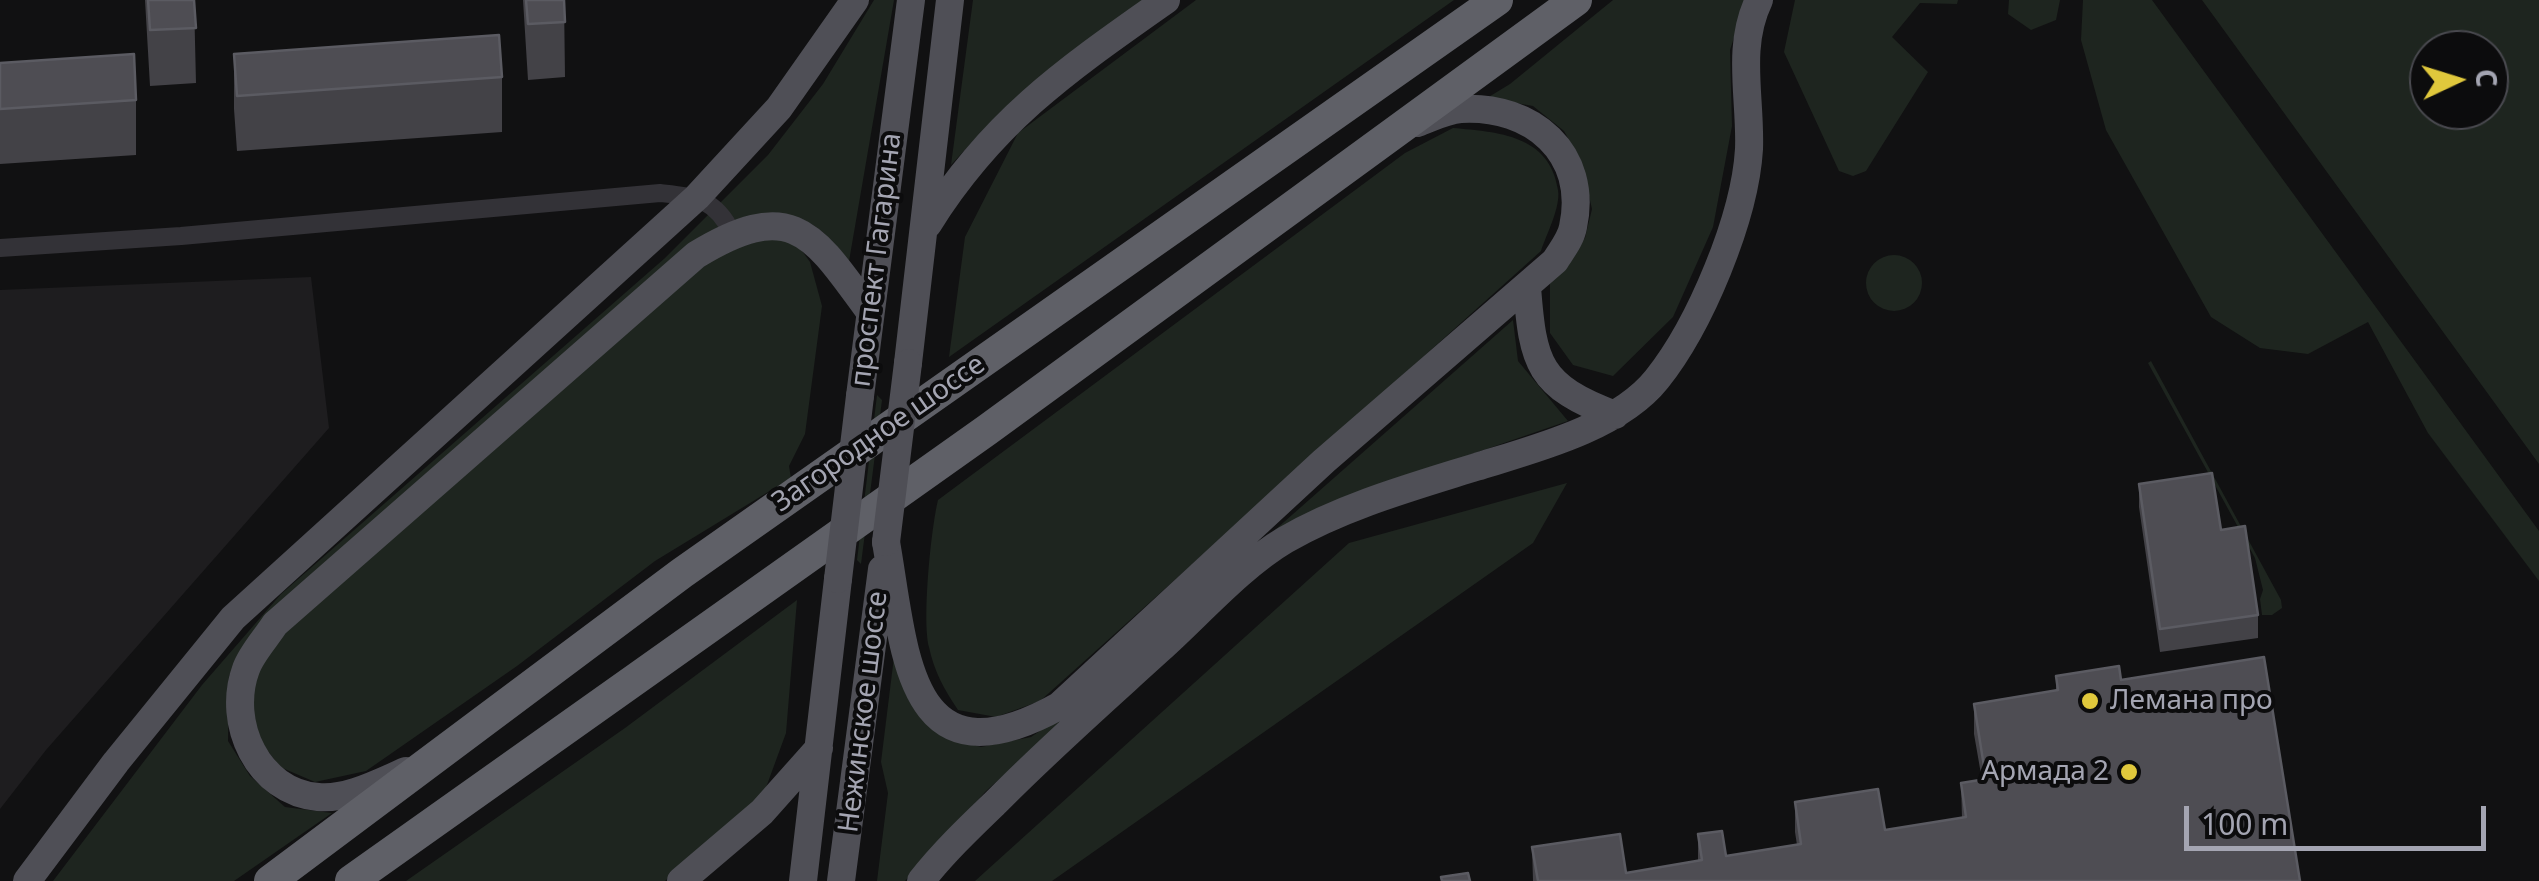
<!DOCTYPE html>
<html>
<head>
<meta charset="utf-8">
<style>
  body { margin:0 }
  #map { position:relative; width:2539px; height:881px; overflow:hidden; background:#111112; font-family:"Noto Sans",sans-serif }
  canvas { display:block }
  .north { position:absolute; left:2409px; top:30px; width:100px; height:100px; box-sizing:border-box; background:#0c0c0d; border:2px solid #49494f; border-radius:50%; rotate:86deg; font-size:28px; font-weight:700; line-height:40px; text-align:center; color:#a4a5b2 }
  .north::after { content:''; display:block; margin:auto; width:35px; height:45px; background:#e0c83c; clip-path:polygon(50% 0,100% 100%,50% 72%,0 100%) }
  .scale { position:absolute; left:2184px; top:806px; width:302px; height:45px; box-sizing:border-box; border:5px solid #a4a5b2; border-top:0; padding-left:12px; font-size:30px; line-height:35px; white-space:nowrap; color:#a4a5b2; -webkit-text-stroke:8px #0c0c0d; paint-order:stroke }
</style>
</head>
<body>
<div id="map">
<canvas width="2539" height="881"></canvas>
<div class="north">С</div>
<div class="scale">100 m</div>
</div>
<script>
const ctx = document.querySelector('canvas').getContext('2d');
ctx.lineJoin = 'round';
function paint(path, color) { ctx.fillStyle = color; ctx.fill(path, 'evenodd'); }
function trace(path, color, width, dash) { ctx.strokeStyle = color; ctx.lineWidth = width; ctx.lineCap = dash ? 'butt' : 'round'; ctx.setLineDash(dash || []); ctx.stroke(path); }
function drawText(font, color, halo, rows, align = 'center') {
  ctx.font = font + ' "Noto Sans",sans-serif'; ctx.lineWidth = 8; ctx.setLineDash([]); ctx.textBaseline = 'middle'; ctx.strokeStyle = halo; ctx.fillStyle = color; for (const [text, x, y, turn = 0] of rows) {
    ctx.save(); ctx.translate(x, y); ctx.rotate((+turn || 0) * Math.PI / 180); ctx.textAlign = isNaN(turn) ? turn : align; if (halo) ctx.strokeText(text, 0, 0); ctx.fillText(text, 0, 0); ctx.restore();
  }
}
paint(new Path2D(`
  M311 277 329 428 46 750 0 809V290Z`), '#1e1d1f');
paint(new Path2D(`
  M874 0H894L848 267C822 218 796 210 743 218L267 622 229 675 228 741 250 776 285 807 332 813 234 881H53L202 685 281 594 665 258 768 155 823 84Z
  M973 0H1146C1071 51 1011 98 951 165Z
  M1196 0H1454L949 357 965 237 1018 133Z
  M1613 0H1746L1730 50 1732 126 1713 227 1673 317 1613 376 1573 365 1550 333V280L1585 238 1592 209 1581 161 1564 131 1533 106 1487 98 1510 84Z
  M1795 0H1958L1957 4 1920 3 1892 37 1928 72 1866 171 1853 176 1839 171 1784 52Z
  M2009 0H2060L2056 20 2031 30 2008 14Z
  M2083 0H2152L2539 531V581L2428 433 2368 322 2308 354 2260 348 2211 317 2106 130 2081 40Z
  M2202 0H2539V464ZM2429 50H2489V110H2429Z
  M1453 128C1498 132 1550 135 1558 190 1561 207 1546 235 1541 251L1040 701 996 717 958 710C944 689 934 671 929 647 922 619 931 529 938 500L1405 153Z
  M758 236 795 241 810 262 822 306 805 434 789 466 791 478 655 561 517 666 366 771 315 782 280 767 255 734 253 680 277 639 656 303 719 254Z
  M1866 283a28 28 0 1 1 56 0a28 28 0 1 1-56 0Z
  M1513 320 1518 361 1568 421 1472 454 1266 542 986 791 905 881H877L888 793 881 762 894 657 920 716 949 738 981 747 1031 737 1072 709Z
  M2151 361 2281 600 2282 608 2272 615H2262L2260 599 2263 590 2255 558 2148 363Z
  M877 395 882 400 861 564 857 560Z
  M1567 483 1533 543 1052 881H975L1349 543Z
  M797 600 786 733 764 793 665 881H406L625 728Z`), '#1e251f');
trace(new Path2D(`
  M0 248 181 236 660 193C696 197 715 198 732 233`), '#333237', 18);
trace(new Path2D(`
  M928 224C993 120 1068 69 1166 0
  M1527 287C1533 364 1538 386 1615 415
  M908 363 950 0
  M860 396 911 0
  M886 542C905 650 906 791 1059 706L1324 461 1555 261C1561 251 1571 239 1573 227 1589 153 1532 105 1461 109 1446 110 1431 118 1417 123
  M406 771C380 782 347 800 318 797 258 792 226 723 246 669 251 654 266 638 275 624L696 255C793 196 813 234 870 312
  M27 881 116 762 233 618 697 197 779 108 855 0
  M681 881 762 812 819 748
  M803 881 838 579
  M841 881 882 569
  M921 881C943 853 968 829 994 804 1047 750 1104 700 1160 649 1198 615 1241 566 1285 540 1344 506 1412 487 1476 467 1534 449 1618 428 1657 379 1700 325 1745 218 1749 149 1751 99 1736 47 1759 0`), '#4f4f56', 28);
trace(new Path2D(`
  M270 881 682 573 1497 0
  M351 881 987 430 1576 0`), '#5f6067', 32);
trace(new Path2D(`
  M886 542 908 363
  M838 579 860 396`), '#4f4f56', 28);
paint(new Path2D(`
  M145 0H194L196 83 150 86Z
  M523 0H564L565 77 528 80Z
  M234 54 502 77V132L237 151 234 109Z
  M0 63 136 100V155L0 164Z
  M2139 484 2221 530 2258 615V638L2160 652 2139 507Z
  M2056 676 2121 680 2300 881H1533L1532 847 1626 873 1698 861V834L1726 856 1797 845 1795 832V802L1885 830 1962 818 1961 783 1982 780 1974 734V704L2056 691Z`), '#434247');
const building = new Path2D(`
  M148 0H194L196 28 150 30Z
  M526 0H564L565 22 528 24Z
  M499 35 502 77 237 96 234 54Z
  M134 54 136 100 0 109V63Z
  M2212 473 2221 530 2245 526 2258 615 2160 629 2139 484Z
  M2264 657 2300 881H1538L1532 847 1620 834 1626 873 1702 860 1698 834 1722 831 1726 856 1801 844 1795 802 1878 789 1885 830 1966 817 1961 783 1986 779 1974 704 2058 690 2056 676 2119 666 2121 680Z
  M1468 873 1470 881H1442L1441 877Z`);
paint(building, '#4e4d53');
trace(building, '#5b5b62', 2.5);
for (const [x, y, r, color] of [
  [2090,701,10,"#e0c83c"],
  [2129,772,10,"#e0c83c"]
]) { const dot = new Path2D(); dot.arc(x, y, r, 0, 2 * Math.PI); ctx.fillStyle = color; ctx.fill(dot); trace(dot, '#0c0c0d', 4); }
drawText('28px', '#a4a5b2', '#0c0c0d', [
  ["проспект Гагарина",877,260,-83],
  ["Загородное шоссе",879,434,-35],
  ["Нежинское шоссе",864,712,-83]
]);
drawText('28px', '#a4a5b2', '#0c0c0d', [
  ["Лемана про",2110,701],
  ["Армада 2",2109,772,"right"]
], 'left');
</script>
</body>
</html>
